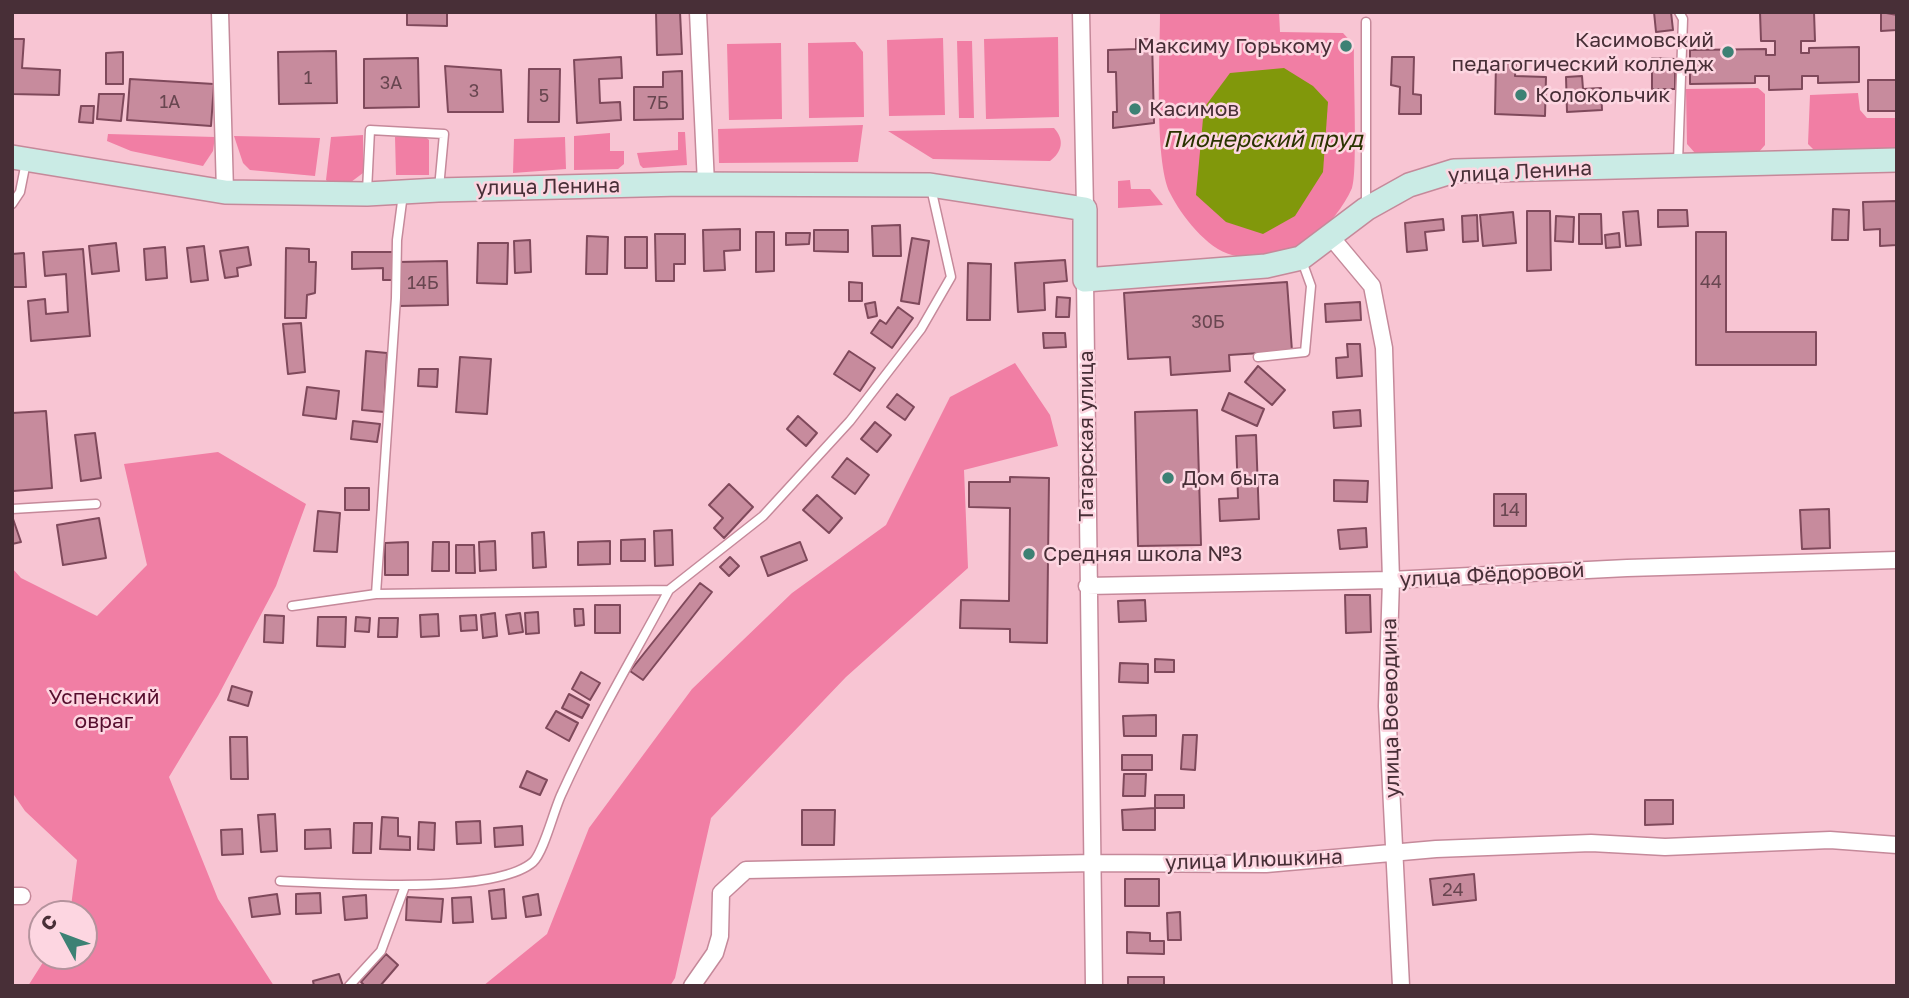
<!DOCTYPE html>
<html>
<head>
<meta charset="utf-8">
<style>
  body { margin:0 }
  #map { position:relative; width:1909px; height:998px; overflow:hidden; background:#f8c5d3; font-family:"Golos Text",sans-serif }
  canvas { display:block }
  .frame { position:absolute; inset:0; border:14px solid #482f37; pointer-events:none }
  .north { position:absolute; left:28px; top:900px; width:70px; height:70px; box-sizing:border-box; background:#fdd6e1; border:2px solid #b5939d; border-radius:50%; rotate:311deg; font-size:19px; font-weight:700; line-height:28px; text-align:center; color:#482f37 }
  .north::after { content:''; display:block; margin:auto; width:24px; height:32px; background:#3d8174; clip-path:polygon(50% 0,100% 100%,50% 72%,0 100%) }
</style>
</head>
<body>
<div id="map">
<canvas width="1909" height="998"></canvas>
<div class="frame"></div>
<div class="north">С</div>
</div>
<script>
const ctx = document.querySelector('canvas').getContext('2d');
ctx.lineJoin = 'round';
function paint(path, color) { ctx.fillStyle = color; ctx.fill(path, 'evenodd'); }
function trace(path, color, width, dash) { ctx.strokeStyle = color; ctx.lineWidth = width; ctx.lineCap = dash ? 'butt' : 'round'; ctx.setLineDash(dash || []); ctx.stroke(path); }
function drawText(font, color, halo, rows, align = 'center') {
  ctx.font = font + ' "Golos Text",sans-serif'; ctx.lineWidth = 5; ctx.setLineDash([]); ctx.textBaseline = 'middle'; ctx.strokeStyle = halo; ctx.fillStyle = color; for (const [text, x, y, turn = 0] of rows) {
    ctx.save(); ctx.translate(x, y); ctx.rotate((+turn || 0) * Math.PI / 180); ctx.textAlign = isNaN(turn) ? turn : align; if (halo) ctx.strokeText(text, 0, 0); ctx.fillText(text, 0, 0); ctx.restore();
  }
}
paint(new Path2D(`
  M1160 12H1279L1280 32 1343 33 1354 45C1353 69 1358 174 1352 188 1332 233 1282 268 1232 255 1207 249 1181 215 1170 193 1154 160 1160 53 1160 12Z
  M1058 37 1059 117 986 119 984 39Z
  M943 38 945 115 889 116 887 40Z
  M957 41H972L974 118H959Z
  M855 42 863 52 864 117 809 118 808 43Z
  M781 43 782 119 729 120 727 44Z
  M1758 88 1765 94V145L1757 154 1695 153 1687 144 1686 89Z
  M1858 93 1860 110 1867 118H1897V149L1816 152 1808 144 1810 95Z
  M863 125 858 162 719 163 718 129Z
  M1054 128C1065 140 1062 152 1050 161L933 159 888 131Z
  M678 132H685L687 165 643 168 640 165 637 153 678 150Z
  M610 133V151H624V164L618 169 574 170V136Z
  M108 134 215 137 213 151 203 166 131 151 107 141Z
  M363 135V173L351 182 331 185 326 180 331 137Z
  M234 136 320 138 315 176 250 170 243 163Z
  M424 136 429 140V175H396L395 137Z
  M565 137 566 169 513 173 514 139Z
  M1130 180 1131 189H1150L1163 205 1118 208V181Z
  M1015 363 1050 415 1058 446 964 470 968 568 846 677 711 818 675 978 670 986H483L547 934 589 828 692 689 792 593 886 525 950 397Z
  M218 452 306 504 276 586 218 696 169 777 218 899 274 986H28L47 956H84V914H70L77 860 25 811 12 792V568L21 578 97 616 147 565 124 464Z`), '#f17ea4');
paint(new Path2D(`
  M1284 68 1313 86 1328 102 1323 172 1295 216 1263 234 1226 222 1196 195 1204 108 1230 73Z`), '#81980b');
const building = new Path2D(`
  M407 12H447V26L407 25Z
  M656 12H680L682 54 657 55Z
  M1654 12H1671L1673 30 1656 32Z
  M1760 12H1814L1815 41H1801V53H1809V48L1859 47V82L1818 83V76H1802V89L1769 90V76H1755V83L1690 84V50L1766 49V55H1775V41H1761Z
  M1881 12 1897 15V30L1881 31Z
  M12 39H24L22 68 60 70 59 95 12 94Z
  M1136 39H1152L1154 123 1113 128V112H1117L1116 72H1108V50L1136 49Z
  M336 51 337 103 279 104 278 52Z
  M123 52V84H106V53Z
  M621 57 622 78 599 79 600 103 620 102 621 120 577 123 574 60Z
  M1392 57H1414L1413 94 1421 95V114H1399L1400 87 1391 85Z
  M418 58 419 107 364 108V59Z
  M1652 58 1675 59V89H1652Z
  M1496 62H1516L1515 76 1546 77 1545 116 1495 114Z
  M445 66 501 70 503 112H448Z
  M529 69H560L559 122H528Z
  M682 71 683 119 634 120V87H663V72Z
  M1582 76 1583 89 1601 88 1602 110 1567 112 1566 77Z
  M130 79 214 84 211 126 127 120Z
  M1868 80H1897V111H1868Z
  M99 94H124L121 121 97 119Z
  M81 106H94L93 123 79 122Z
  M1897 201V245L1880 246V229L1864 230 1863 202Z
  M1833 209 1849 210 1848 240H1832Z
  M1658 210H1687L1688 226 1658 227Z
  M1527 211H1550L1551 270 1527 271Z
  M1638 211 1641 245 1626 246 1623 212Z
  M1513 212 1516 243 1483 246 1480 215Z
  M1579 214H1601L1602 244H1579Z
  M1477 215 1478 241 1463 242 1462 216Z
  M1556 216 1574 217 1573 242 1555 241Z
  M1443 219 1444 230 1425 232 1427 250 1407 252 1405 223Z
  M900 225 901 256H873L872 226Z
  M740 229V250L724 251 725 270 704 271 703 230Z
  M814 230H848V252L814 251Z
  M756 232H774V271L756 272Z
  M1696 232H1726V332H1816V365H1696Z
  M786 233H810L809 244 786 245Z
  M1619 233 1620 247 1606 248 1605 235Z
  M655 234H685V264H674V281H656Z
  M587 236 608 237 607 274H586Z
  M625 237H647V268H625Z
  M912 238 929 241 919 304 901 301Z
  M530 240 531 272 515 273 514 241Z
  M116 243 119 271 92 274 89 246Z
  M478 243H508L507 284 477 283Z
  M204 246 208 280 191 282 187 248Z
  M165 247 167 278 146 280 144 249Z
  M248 247 251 265 237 268 238 276 225 278 220 251Z
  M286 248 309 249V262H316L315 293 307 295 306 318H285Z
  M83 249 90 336 31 341 28 301 45 299 46 314 68 312 66 274 45 276 43 252Z
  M352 252H394L395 280H383V268L352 269Z
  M24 253 26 287H12V254Z
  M1065 260 1067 281 1044 283 1045 310 1018 312 1015 263Z
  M447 261 448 305 399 306 398 262Z
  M968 263 991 264 990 320H967Z
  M849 282 862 283V301H849Z
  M1287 282 1292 351 1229 355 1230 371 1171 375 1170 357 1128 359 1124 293Z
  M1057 297 1070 298 1069 317H1056Z
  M875 302 877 316 868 318 865 304Z
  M1360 302 1361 320 1326 322 1325 304Z
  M898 307 913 318 892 348 871 333 880 320 886 324Z
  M301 323 305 372 288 374 283 324Z
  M1043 333H1065L1066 347 1044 348Z
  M1347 344H1360L1362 376 1337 378 1336 358 1348 357Z
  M366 351 387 353 384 412 362 410Z
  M849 351 875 368 860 391 834 374Z
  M460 357 491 359 487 414 456 412Z
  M1258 366 1285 390 1272 405 1245 382Z
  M419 369H438L437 387 418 386Z
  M307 387 339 391 336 419 303 415Z
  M1229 393 1264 409 1257 426 1222 410Z
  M897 394 914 407 905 420 887 407Z
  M1197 410 1201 545 1138 546 1135 412Z
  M1360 410 1361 426 1334 428 1333 412Z
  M46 411 52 488 13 491 12 413Z
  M798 416 817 433 806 446 787 429Z
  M353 421 380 424 377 442 351 439Z
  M875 422 891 435 877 452 861 439Z
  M95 433 101 478 81 481 75 435Z
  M1256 435 1259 519 1220 521 1219 499 1238 498 1236 436Z
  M847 458 869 475 855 494 832 477Z
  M1010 477 1049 478 1047 643 1010 642V629L960 628 961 600 1009 601 1010 508 969 507V482H1010Z
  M1334 480 1368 481 1367 502 1334 501Z
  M729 484 753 507 724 538 714 528 723 518 709 505Z
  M345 488H369V510H345Z
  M1494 494H1526V526H1494Z
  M817 495 842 518 829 533 803 510Z
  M1829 509 1830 548 1802 549 1800 510Z
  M318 511 340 513 337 552 314 551Z
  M12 516 21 542 12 544Z
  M99 518 106 558 63 565 57 525Z
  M1366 528 1367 547 1340 549 1338 530Z
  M672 530 673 565 655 566 654 531Z
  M544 532 546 567 533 568 532 533Z
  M645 539V561H621V540Z
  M495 541 496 570 480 571 479 542Z
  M610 541V564L578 565V542Z
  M408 542V575H385V543Z
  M433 542H449V571H432Z
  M800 542 807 560 768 576 761 557Z
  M456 545H474L475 573H456Z
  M730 557 739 566 729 576 720 567Z
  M700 583 712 592 643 680 630 671Z
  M1345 595H1370L1371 632 1346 633Z
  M1145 600 1146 621 1119 622 1118 601Z
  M595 605H620V633H595Z
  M574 609H583L584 625 575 626Z
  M538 612 539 633 526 634 525 613Z
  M495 613 497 636 483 638 481 615Z
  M520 613 523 632 509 634 506 615Z
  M438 614 439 636 421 637 420 615Z
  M265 615 284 616 283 643 264 642Z
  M476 615 477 630 461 631 460 616Z
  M318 617H346L345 647 317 646Z
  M356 617 370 618 369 632 355 631Z
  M379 618H398L397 637H378Z
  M1155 659 1174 660V672H1155Z
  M1120 663 1148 664V683L1119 682Z
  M581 672 600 683 590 700 572 689Z
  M232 686 252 692 248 706 228 700Z
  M569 694 589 705 582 718 562 708Z
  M556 711 578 723 569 741 546 728Z
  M1156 715V736H1124L1123 716Z
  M1183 735H1197L1195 770 1181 769Z
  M230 737H247L248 779H231Z
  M1122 755H1152V770H1122Z
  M527 771 547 780 540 795 520 787Z
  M1124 774H1146L1145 796H1123Z
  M1155 795H1184V808H1155Z
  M1645 800H1673V824L1645 825Z
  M1155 808V830H1123L1122 810Z
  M802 810H835L834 845H802Z
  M275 814 277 851 261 852 258 815Z
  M382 817 398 818V836L410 837V850L380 849Z
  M480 821 481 843 457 844 456 822Z
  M419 822 435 823 434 850 418 849Z
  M354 823H372L371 853H353Z
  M522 826 523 845 495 847 494 828Z
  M242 829 243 854 222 855 221 830Z
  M330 829 331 848 305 849V830Z
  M1474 874 1476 900 1433 905 1430 879Z
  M1125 879H1159V906H1125Z
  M504 889 506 918 492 919 489 891Z
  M320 893 321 913 296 914V894Z
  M277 894 280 914 252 917 249 898Z
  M538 894 541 915 526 917 523 897Z
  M366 895 367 918 345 920 343 897Z
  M407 897 443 899 441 922 406 920Z
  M471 897 473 922 453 923 452 898Z
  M1180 912 1181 940H1168L1167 913Z
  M1127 932 1150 933V941H1164V954L1127 953Z
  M386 954 398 965 380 986H365L361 982Z
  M339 974 343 986H314L313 981Z
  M1128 977H1164V986H1128Z`);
paint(building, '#c78b9d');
trace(building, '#7f495b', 2);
const lane = new Path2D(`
  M1678 162 1683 19 1679 12
  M367 191 370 130 444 134 439 188
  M12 204 20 192 26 162
  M1366 206V22
  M1258 357 1305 352 1311 286 1302 261
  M12 509 96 504
  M376 594 396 298 397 240 403 194
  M292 606 376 594 669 590 763 516 850 421 921 329 951 277 931 188
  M280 881C333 883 494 896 533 862 544 852 554 809 562 793 593 724 633 657 669 590
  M349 986 381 951 405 886`);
const street = new Path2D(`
  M220 12 225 192
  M698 12 706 184
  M1081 12 1085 209
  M1331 237 1372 286 1384 348 1391 580 1387 706 1401 986
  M1085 280 1094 986
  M1087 586 1391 580 1627 568 1897 560
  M12 896H22
  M692 986 715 953 720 936 721 893 746 870 1094 863 1266 864 1436 849 1591 843 1665 847 1830 840 1897 845`);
const secondary = new Path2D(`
  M12 157 225 192 367 194 438 190 681 184 930 185 1085 209V280L1266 266 1301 258 1366 209 1409 185 1454 171 1897 160`);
trace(lane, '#c5899a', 11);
trace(street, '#c5899a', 19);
trace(secondary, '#c5899a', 26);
trace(lane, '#fff', 8);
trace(street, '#fff', 16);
trace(secondary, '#caebe5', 23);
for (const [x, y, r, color] of [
  [1346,46,7,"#3d8174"],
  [1728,52,7,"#3d8174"],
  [1521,95,7,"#3d8174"],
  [1135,109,7,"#3d8174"],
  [1168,478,7,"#3d8174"],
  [1029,554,7,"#3d8174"]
]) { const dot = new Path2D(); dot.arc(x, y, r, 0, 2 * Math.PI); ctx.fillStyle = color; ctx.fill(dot); trace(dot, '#fdd6e1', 2.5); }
drawText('18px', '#684650', null, [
  ["1",308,78],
  ["3А",391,83],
  ["3",474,91],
  ["5",544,96],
  ["1А",170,102],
  ["7Б",658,103],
  ["44",1711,282],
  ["14Б",423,283],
  ["30Б",1208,322],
  ["14",1510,510],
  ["24",1453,890]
]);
drawText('21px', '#482f37', '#fdd6e1', [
  ["Касимовский",1714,40,"right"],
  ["педагогический колледж",1714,64,"right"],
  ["Максиму Горькому",1332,46,"right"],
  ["Колокольчик",1535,95],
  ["Касимов",1149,109],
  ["Дом быта",1182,478],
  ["Средняя школа №3",1043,554]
], 'left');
drawText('21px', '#482f37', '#fdd6e1', [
  ["улица Ленина",1520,172,-3],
  ["улица Ленина",548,187,-1],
  ["Татарская улица",1086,436,-90],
  ["улица Фёдоровой",1492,575,-3],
  ["улица Воеводина",1391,708,-91],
  ["улица Илюшкина",1254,860,-2]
]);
drawText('21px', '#570e2e', '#fdd6e1', [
  ["Успенский",104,697],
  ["овраг",104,721]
]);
drawText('italic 23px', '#2a3300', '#fdd6e1', [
  ["Пионерский пруд",1263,140]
]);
</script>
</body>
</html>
